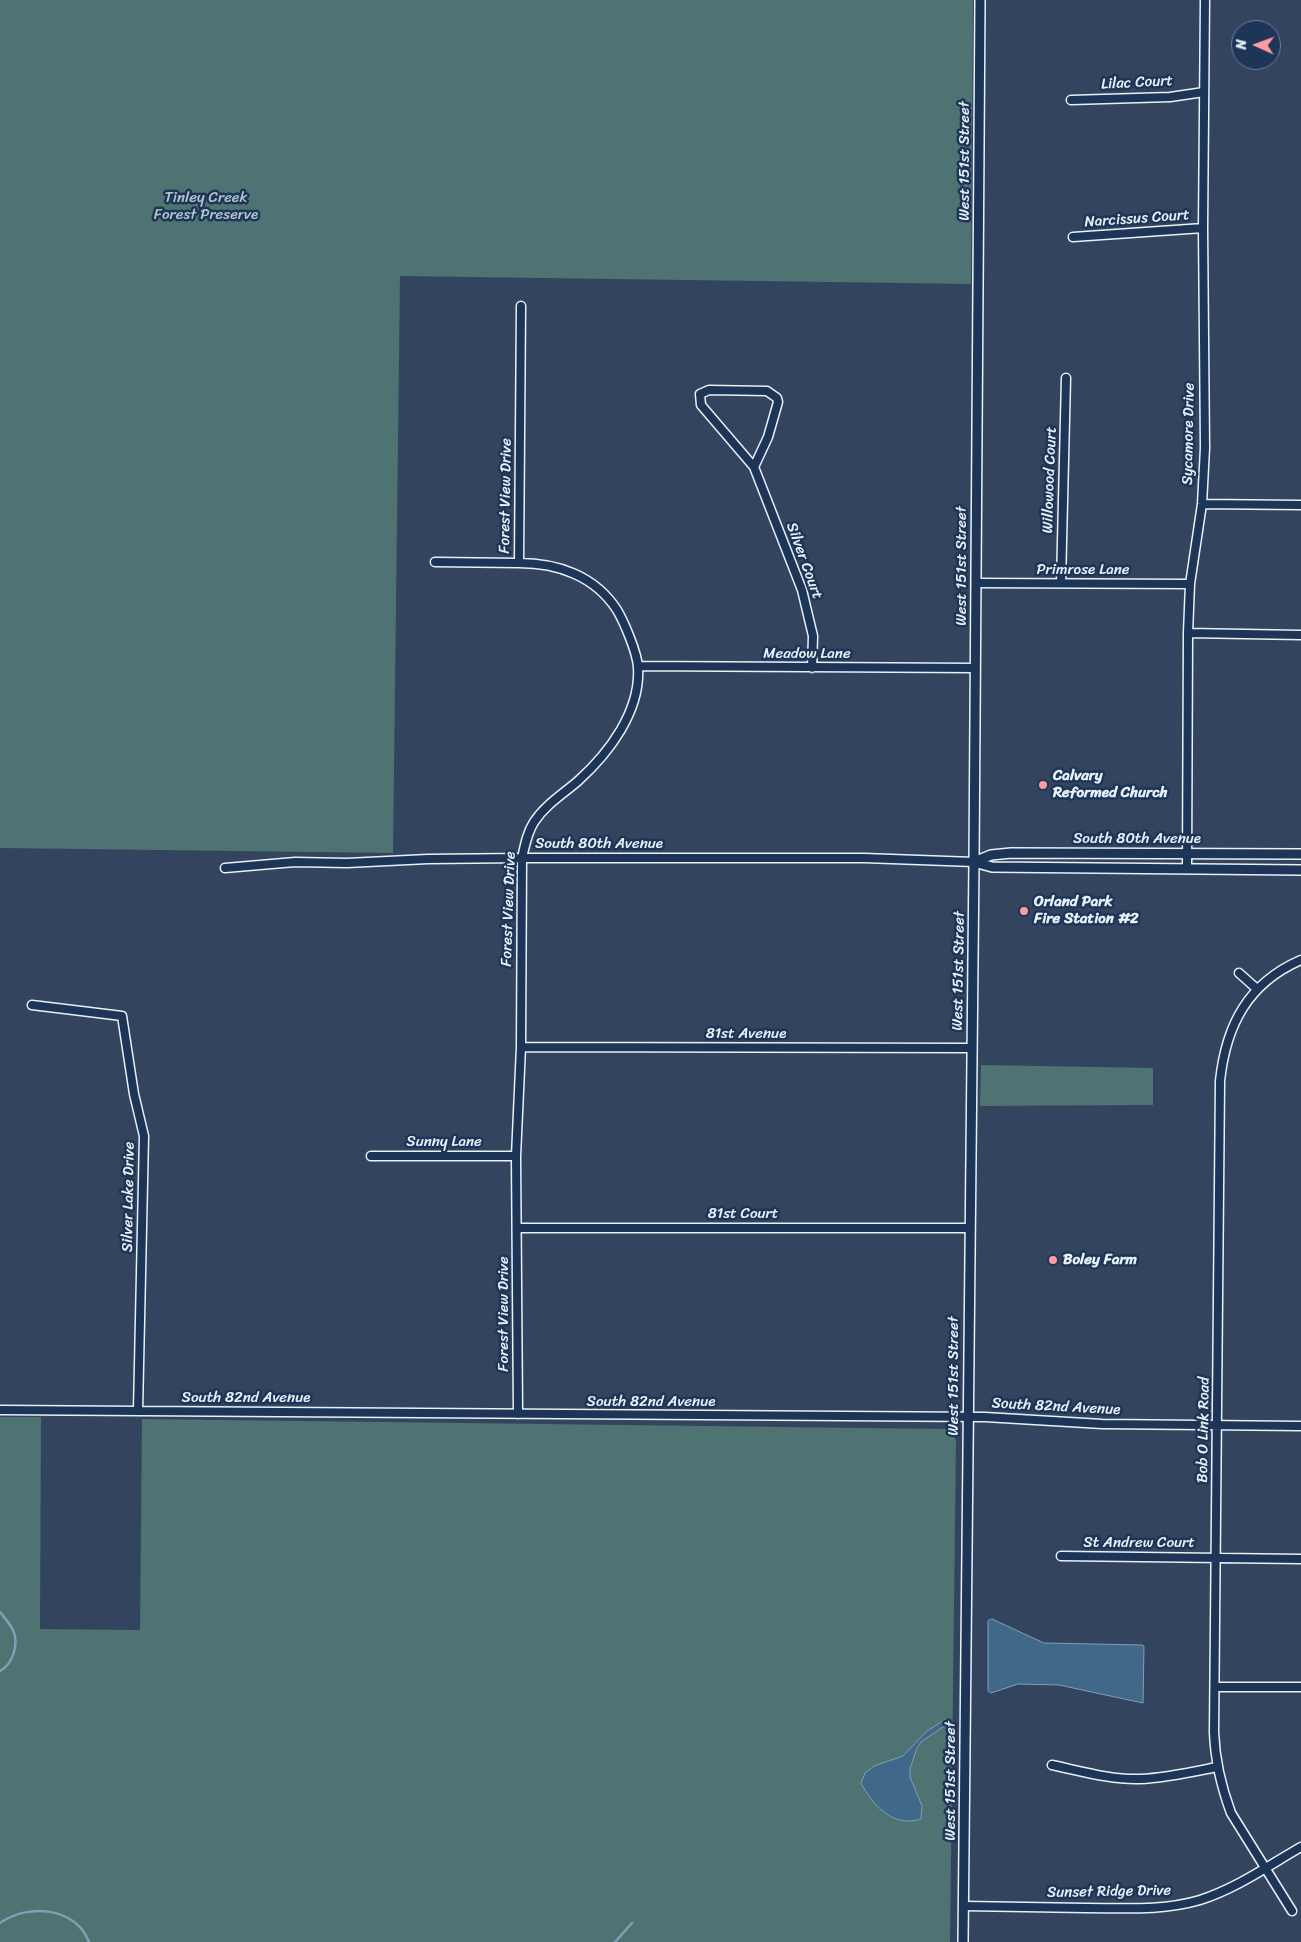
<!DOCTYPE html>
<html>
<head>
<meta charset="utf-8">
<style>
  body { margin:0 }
  #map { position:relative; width:1301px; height:1942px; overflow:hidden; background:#33445e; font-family:Sriracha,sans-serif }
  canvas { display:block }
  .north { position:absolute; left:1231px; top:20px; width:50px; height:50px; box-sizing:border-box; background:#1d3557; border:1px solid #6e8097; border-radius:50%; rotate:272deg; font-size:14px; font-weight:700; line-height:20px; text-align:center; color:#e8f1f8 }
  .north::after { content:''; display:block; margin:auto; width:18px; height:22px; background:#ff9aa2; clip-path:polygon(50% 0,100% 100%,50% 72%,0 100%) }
</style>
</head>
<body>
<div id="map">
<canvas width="1301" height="1942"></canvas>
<div class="north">N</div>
</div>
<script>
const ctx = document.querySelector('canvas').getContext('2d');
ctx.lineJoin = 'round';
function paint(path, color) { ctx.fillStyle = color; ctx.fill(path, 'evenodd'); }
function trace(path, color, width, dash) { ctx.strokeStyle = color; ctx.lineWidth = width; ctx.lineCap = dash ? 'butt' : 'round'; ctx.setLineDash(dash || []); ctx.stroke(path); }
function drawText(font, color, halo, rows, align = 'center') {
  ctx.font = font + ' Sriracha,sans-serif'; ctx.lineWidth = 5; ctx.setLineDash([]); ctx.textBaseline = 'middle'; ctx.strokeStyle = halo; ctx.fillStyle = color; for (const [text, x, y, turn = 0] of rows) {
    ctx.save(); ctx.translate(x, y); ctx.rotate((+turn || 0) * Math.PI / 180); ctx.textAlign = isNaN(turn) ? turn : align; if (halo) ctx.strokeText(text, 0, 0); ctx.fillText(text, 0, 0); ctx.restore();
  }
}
paint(new Path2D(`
  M0 0H973L971 284 400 276 393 853 0 848Z
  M981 1065 1153 1068V1105L980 1106Z
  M0 1417H41L40 1629 140 1630 142 1419 946 1429 953 1434 956 1440 950 1942H0Z`), '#4f7273');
const water = new Path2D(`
  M992 1619 1044 1643 1142 1645 1144 1646 1143 1703 1059 1685 1018 1684 991 1693 988 1691V1621Z
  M945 1720 946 1725 921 1742 917 1748 910 1769V1777L922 1806 921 1819C894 1828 873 1806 861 1783L865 1773 874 1766 903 1756 926 1732Z`);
paint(water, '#406888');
trace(water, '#839fb5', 1);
trace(new Path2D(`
  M0 1612C4 1617 9 1623 12 1628 20 1643 13 1664 0 1671
  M0 1923C28 1903 76 1907 89 1942
  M615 1942 632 1923`), '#839fb5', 2.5);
const minor = new Path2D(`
  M1071 100 1170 97 1204 92
  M1073 237 1203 228
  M754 467 701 405 700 394 709 390 767 391 777 398 778 402 768 437 754 467 802 590 813 636 812 668
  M1202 504 1301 505
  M435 562 519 563
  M976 583 1190 584
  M1061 583 1066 378
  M1188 633 1301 635
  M638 666 975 668
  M225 868 295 862 347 863 428 859 522 858H864L974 862
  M1187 869 1188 633 1190 584 1202 504 1205 448 1203 228 1205 0
  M1239 973 1257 989
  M32 1005 122 1016 134 1094 144 1136 138 1411
  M521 1047 971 1048
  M371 1156H516
  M517 1228H970
  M0 1410 985 1417 1102 1424 1301 1426
  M518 1414 516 1156 521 1047 522 858C525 845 527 833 534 822 545 805 563 794 578 781 609 753 641 711 638 667 637 652 624 622 617 610 595 576 558 563 519 563L521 306
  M1061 1556 1301 1559
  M1215 1687H1301
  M1052 1765C1081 1771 1111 1780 1140 1779 1166 1778 1192 1772 1217 1767
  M964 1906C1004 1907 1045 1907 1086 1908 1123 1908 1163 1911 1200 1900 1237 1888 1268 1866 1301 1847
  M1292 1911 1231 1813C1221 1786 1215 1760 1214 1732L1220 1081C1226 1025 1248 983 1301 960`);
const tertiary = new Path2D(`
  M974 862 991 855 1011 853 1301 854
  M974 862 992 867 1301 870
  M963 1942 974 862 980 0`);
trace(minor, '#e8f1f8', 11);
trace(tertiary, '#e8f1f8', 12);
trace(minor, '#1d3557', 8);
trace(tertiary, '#1d3557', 9);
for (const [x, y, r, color] of [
  [1043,785,5,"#ff9aa2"],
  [1024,911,5,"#ff9aa2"],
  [1053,1260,5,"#ff9aa2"]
]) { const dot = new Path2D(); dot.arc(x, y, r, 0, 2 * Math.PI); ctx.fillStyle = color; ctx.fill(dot); trace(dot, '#1d3557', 2); }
drawText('15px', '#e8f1f8', '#1d3557', [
  ["Lilac Court",1137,83,-3],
  ["West 151st Street",965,161,-90],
  ["Narcissus Court",1137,219,-4],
  ["Sycamore Drive",1189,434,-89],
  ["Willowood Court",1050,480,-88],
  ["Forest View Drive",506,496,-89],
  ["Silver Court",804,561,70],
  ["West 151st Street",962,566,-90],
  ["Primrose Lane",1083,570],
  ["Meadow Lane",807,654],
  ["South 80th Avenue",1137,839],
  ["South 80th Avenue",599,844],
  ["Forest View Drive",509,909,-88],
  ["West 151st Street",959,971,-89],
  ["81st Avenue",746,1034],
  ["Sunny Lane",444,1142],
  ["Silver Lake Drive",129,1197,-89],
  ["81st Court",743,1214],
  ["Forest View Drive",504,1314,-90],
  ["West 151st Street",954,1376,-90],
  ["South 82nd Avenue",246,1398],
  ["South 82nd Avenue",651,1402],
  ["South 82nd Avenue",1056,1407,3],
  ["Bob O Link Road",1204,1430,-89],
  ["St Andrew Court",1139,1543],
  ["West 151st Street",951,1781,-90],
  ["Sunset Ridge Drive",1109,1892,-1]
]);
drawText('15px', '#b2c5c9', '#1d3557', [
  ["Tinley Creek",206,198],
  ["Forest Preserve",206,215]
]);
drawText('bold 15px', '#e8f1f8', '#1d3557', [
  ["Calvary",1053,776],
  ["Reformed Church",1053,793],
  ["Orland Park",1034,902],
  ["Fire Station #2",1034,919],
  ["Boley Farm",1063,1260]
], 'left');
</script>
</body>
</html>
